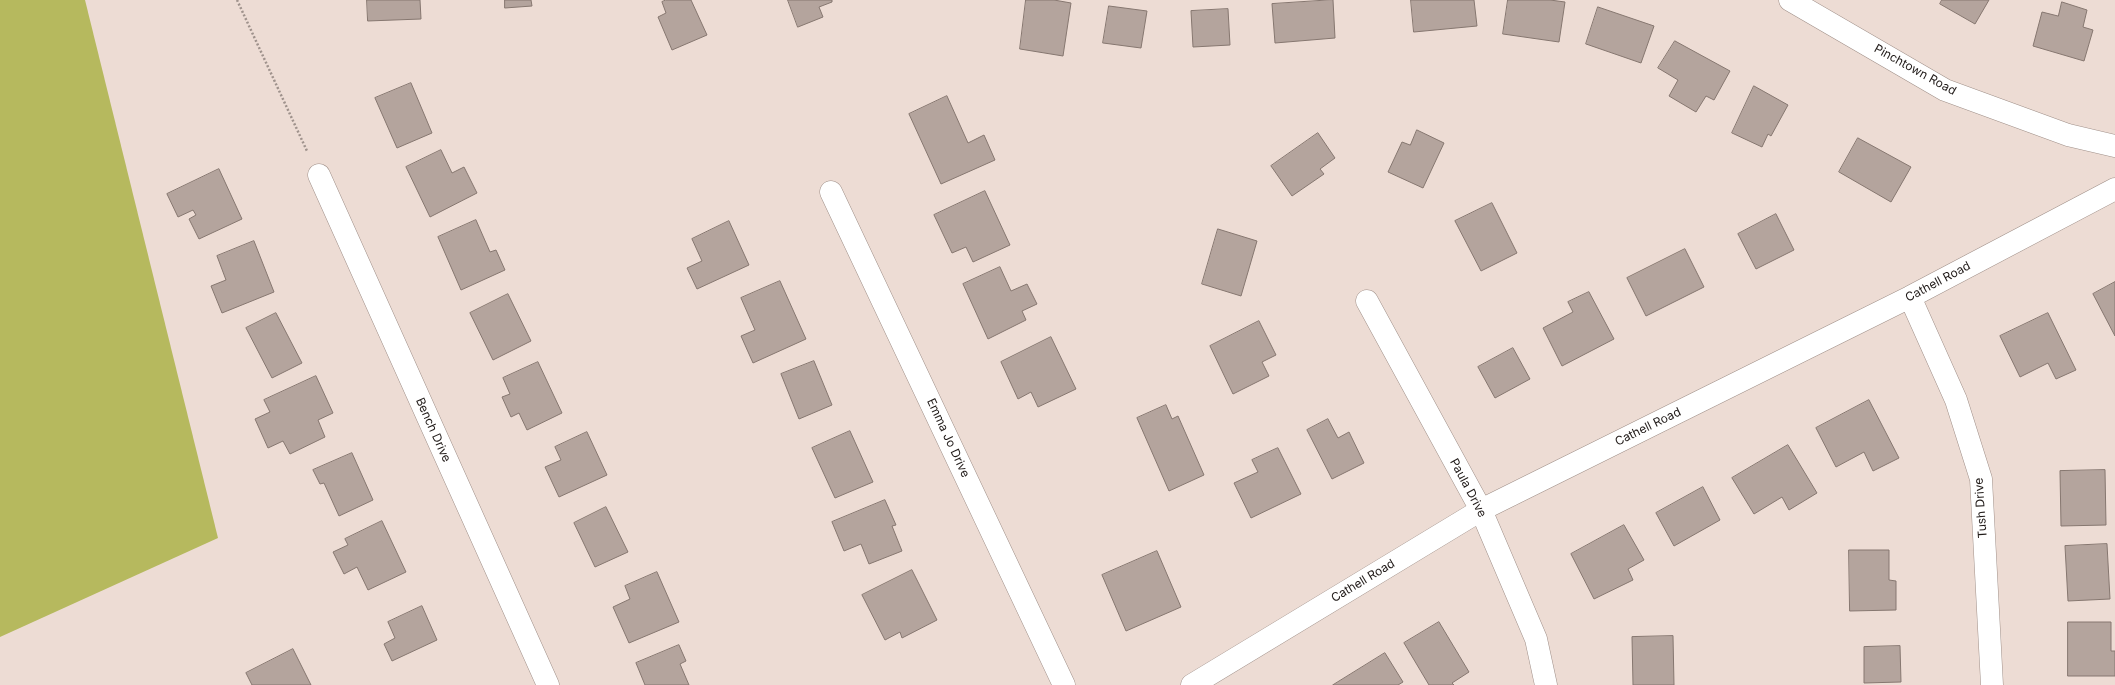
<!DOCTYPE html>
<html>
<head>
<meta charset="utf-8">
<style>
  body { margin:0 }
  canvas { display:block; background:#eddcd4 }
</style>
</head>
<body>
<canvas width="2115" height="685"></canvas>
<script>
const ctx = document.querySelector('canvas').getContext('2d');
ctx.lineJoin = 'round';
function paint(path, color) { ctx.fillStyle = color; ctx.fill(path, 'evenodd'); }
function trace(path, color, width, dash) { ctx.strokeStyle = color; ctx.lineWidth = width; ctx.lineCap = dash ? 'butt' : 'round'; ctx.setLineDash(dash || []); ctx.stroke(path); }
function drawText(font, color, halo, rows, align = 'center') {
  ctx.font = font + ' Inter,sans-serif'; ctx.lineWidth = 4; ctx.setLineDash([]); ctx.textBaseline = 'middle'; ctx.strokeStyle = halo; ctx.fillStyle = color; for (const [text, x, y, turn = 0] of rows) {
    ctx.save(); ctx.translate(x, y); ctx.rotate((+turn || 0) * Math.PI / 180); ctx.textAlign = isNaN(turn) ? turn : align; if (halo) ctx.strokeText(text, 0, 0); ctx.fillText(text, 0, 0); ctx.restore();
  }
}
paint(new Path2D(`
  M0 0H85L218 538 0 637Z`), '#b6b95e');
const building = new Path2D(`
  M367 0H420L421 19 368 21Z
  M505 0H531L532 6 505 8Z
  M666 0H691L707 35 672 50 658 17 666 13 662 2Z
  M788 0H832V2L819 7 823 17 798 27Z
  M1026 0H1054L1071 3 1063 56 1020 49Z
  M1333 0 1335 38 1275 43 1272 4Z
  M1411 0H1474L1477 26 1414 32Z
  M1508 0H1550L1565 2 1559 42 1503 34Z
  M1942 0H1989L1975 24 1940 4Z
  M2062 2 2087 10 2083 27 2093 30 2084 61 2033 46 2042 12 2058 16Z
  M1109 6 1147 11 1141 48 1103 43Z
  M1598 7 1654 26 1641 63 1586 44Z
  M1228 9 1230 45 1193 47 1191 11Z
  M1675 41 1730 71 1714 100 1706 96 1696 112 1669 96 1678 80 1658 68Z
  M411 83 432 133 397 148 375 98Z
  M1754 86 1788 105 1771 136 1768 134 1762 147 1732 133Z
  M947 96 968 143 984 135 995 160 941 184 909 114Z
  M1417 130 1444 143 1423 188 1388 172 1402 142 1410 145Z
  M1318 133 1335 158 1320 169 1324 174 1292 196 1271 166Z
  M1858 138 1911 167 1891 202 1839 172Z
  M441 150 452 173 464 167 477 193 430 217 406 167Z
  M219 169 242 219 199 239 189 219 196 215 193 210 178 217 167 194Z
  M985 191 1010 245 973 262 966 247 952 253 934 215Z
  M1492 203 1517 253 1481 271 1455 221Z
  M1776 214 1794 250 1756 269 1738 234Z
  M476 220 490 252 496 250 505 270 461 290 438 237Z
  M729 221 749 265 697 289 687 268 702 261 692 239Z
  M1218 229 1257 241 1241 296 1202 284Z
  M254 241 274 292 222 313 211 286 226 280 217 256Z
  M1685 249 1704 287 1646 316 1627 278Z
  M1000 267 1011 291 1027 284 1037 304 1022 311 1026 320 988 339 963 284Z
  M780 281 806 339 753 363 741 336 755 330 741 298Z
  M2115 282V336L2093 294Z
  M1589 292 1614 339 1562 366 1543 328 1573 312 1568 302Z
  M508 294 531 341 493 360 470 313Z
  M276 313 302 363 272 378 246 328Z
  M2048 313 2076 370 2056 379 2048 363 2020 377 2000 336Z
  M1259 321 1276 355 1262 362 1269 376 1233 394 1210 346Z
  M1051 337 1076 389 1038 407 1031 392 1018 399 1001 362Z
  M1513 348 1530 379 1495 398 1478 367Z
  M814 361 832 405 799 419 781 374Z
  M538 362 562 413 527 430 519 413 511 417 502 397 510 394 503 378Z
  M316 376 333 413 318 420 325 437 290 454 283 441 268 448 255 419 270 412 264 400Z
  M1869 400 1899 458 1873 471 1864 452 1836 467 1816 428Z
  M1166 405 1172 419 1178 416 1204 475 1169 491 1137 418Z
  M1328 419 1338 438 1349 432 1364 463 1332 479 1307 430Z
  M850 431 873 482 835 498 812 448Z
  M587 432 607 475 559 497 545 467 561 460 555 447Z
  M1788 445 1817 493 1789 510 1782 497 1754 514 1732 478Z
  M1278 448 1301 494 1251 518 1234 483 1258 472 1252 460Z
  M352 453 373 500 339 516 324 483 320 484 313 470Z
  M2105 470 2106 525 2061 526 2060 471Z
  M1703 487 1720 520 1674 546 1656 513Z
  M885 500 896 525 892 526 902 551 869 564 861 544 844 551 832 522Z
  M606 507 628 552 595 567 574 523Z
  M382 521 406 572 368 590 357 567 344 574 333 552 348 545 345 539Z
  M1624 525 1644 560 1628 569 1633 580 1594 599 1571 554Z
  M2107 544 2110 599 2068 601 2065 546Z
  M1849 550H1889V580L1896 581V610L1850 611Z
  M1157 551 1181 607 1126 631 1102 575Z
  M912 570 937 620 902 638 900 632 885 640 862 595Z
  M657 572 679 622 629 643 613 607 630 599 625 586Z
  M422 606 437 640 392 661 384 644 395 638 388 622Z
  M1439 622 1469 672 1452 683 1454 685H1429L1404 643Z
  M2068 622H2111V651H2115V676H2068Z
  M1673 636 1674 685H1633L1632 637Z
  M679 645 686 661 680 664 689 685H645L636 663Z
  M1900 646 1901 682 1864 683V647Z
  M293 649 311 685H252L246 673Z
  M1385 653 1403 682 1398 685H1333Z`);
paint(building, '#b4a49d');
trace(building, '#867770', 1);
const minor = new Path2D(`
  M1790 0 1945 90 2068 135 2115 146
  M319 175 548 685
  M831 192 1064 685
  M1910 297 1956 400 1981 479 1992 685
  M1367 301 1481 510 1536 639 1546 685
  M1192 685 1481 510 1910 297 2115 189`);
trace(minor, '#a09089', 23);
trace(new Path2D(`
  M237 0 307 151`), '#9f928c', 2.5, [2, 2]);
trace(minor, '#fff', 22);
drawText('12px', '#201a18', '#fff', [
  ["Pinchtown Road",1915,70,29],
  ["Cathell Road",1938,282,-28],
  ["Cathell Road",1648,427,-26],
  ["Bench Drive",433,430,66],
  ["Emma Jo Drive",948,438,65],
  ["Paula Drive",1468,488,62],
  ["Tush Drive",1981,508,-94],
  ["Cathell Road",1363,581,-31]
]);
</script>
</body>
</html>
